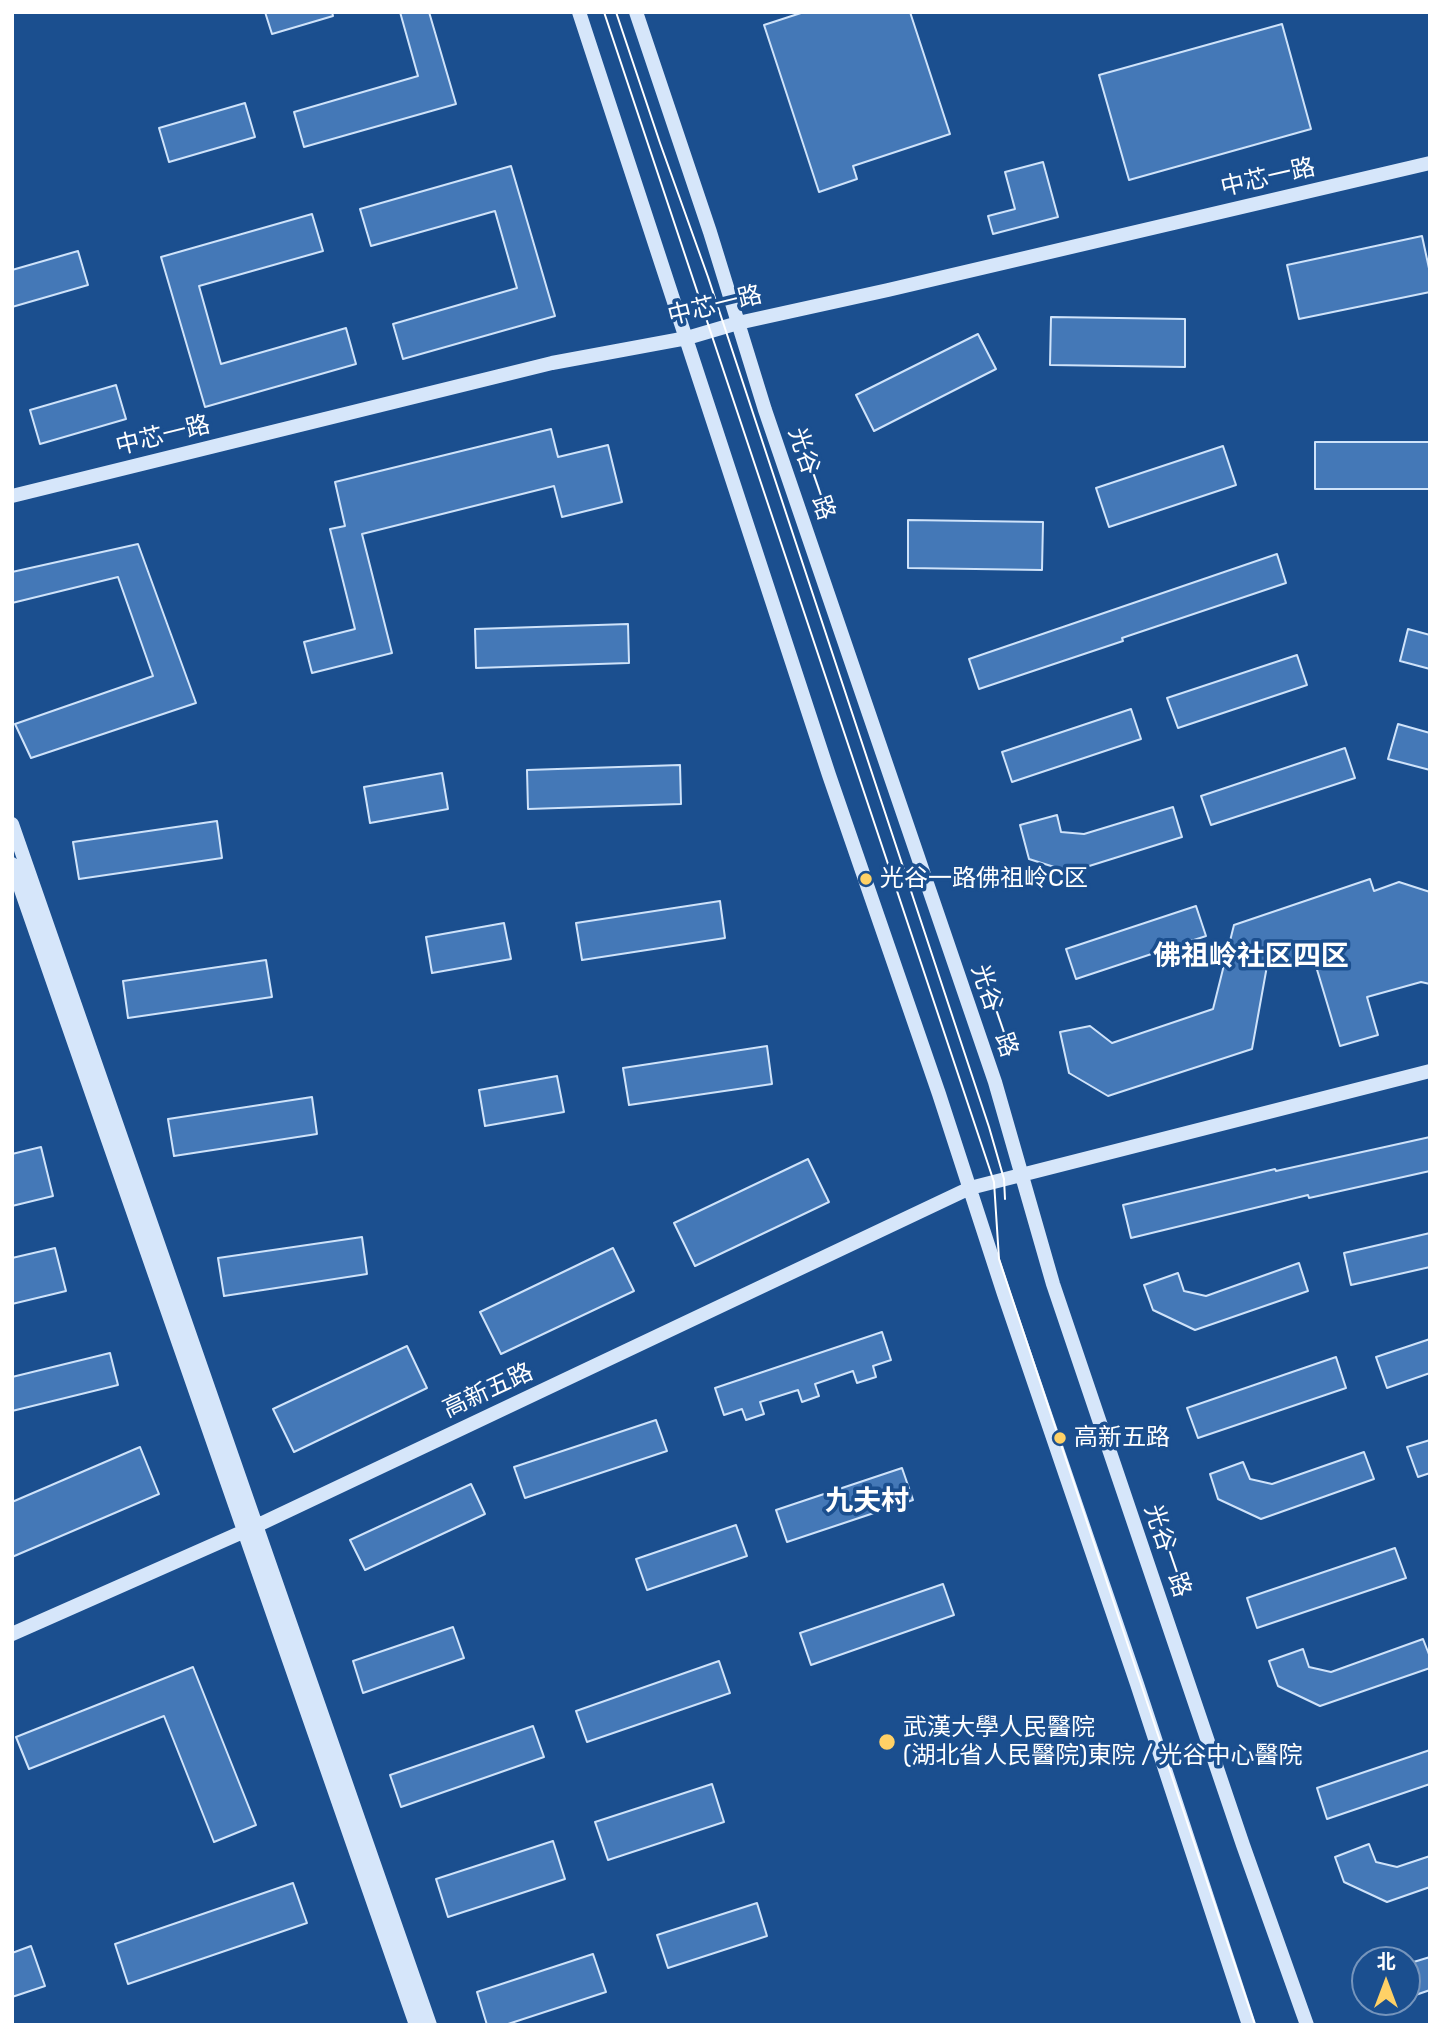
<!DOCTYPE html>
<html>
<head>
<meta charset="utf-8">
<style>
  body { margin:0 }
  #map { position:relative; width:1442px; height:2037px; overflow:hidden; background:#1b4f8f; font-family:Rubik,"Noto Sans SC",sans-serif }
  canvas { display:block }
  .frame { position:absolute; inset:0; border:14px solid #fff; pointer-events:none }
  .north { position:absolute; left:1351px; top:1946px; width:70px; height:70px; box-sizing:border-box; background:#1b4f8f; border:2px solid #7695bc; border-radius:50%; rotate:0deg; font-size:19px; font-weight:700; line-height:28px; text-align:center; color:#fff }
  .north::after { content:''; display:block; margin:auto; width:24px; height:32px; background:#ffd166; clip-path:polygon(50% 0,100% 100%,50% 72%,0 100%) }
</style>
</head>
<body>
<div id="map">
<canvas width="1442" height="2037"></canvas>
<div class="frame"></div>
<div class="north">北</div>
</div>
<script>
const ctx = document.querySelector('canvas').getContext('2d');
ctx.lineJoin = 'round';
function paint(path, color) { ctx.fillStyle = color; ctx.fill(path, 'evenodd'); }
function trace(path, color, width, dash) { ctx.strokeStyle = color; ctx.lineWidth = width; ctx.lineCap = dash ? 'butt' : 'round'; ctx.setLineDash(dash || []); ctx.stroke(path); }
function drawText(font, color, halo, rows, align = 'center') {
  ctx.font = font + ' Rubik,"Noto Sans SC",sans-serif'; ctx.lineWidth = 7; ctx.setLineDash([]); ctx.textBaseline = 'middle'; ctx.strokeStyle = halo; ctx.fillStyle = color; for (const [text, x, y, turn = 0] of rows) {
    ctx.save(); ctx.translate(x, y); ctx.rotate((+turn || 0) * Math.PI / 180); ctx.textAlign = isNaN(turn) ? turn : align; if (halo) ctx.strokeText(text, 0, 0); ctx.fillText(text, 0, 0); ctx.restore();
  }
}
const building = new Path2D(`
  M265 12H332L333 16 272 34Z
  M400 12H429L456 104 304 147 294 112 418 76Z
  M804 12H910L950 134 853 166 857 179 819 192 764 25Z
  M1282 24 1311 129 1129 180 1099 75Z
  M245 103 255 137 169 162 159 128Z
  M1043 162 1058 217 993 234 988 216 1015 209 1005 172Z
  M511 166 555 316 403 359 393 324 517 288 495 211 371 246 360 209Z
  M312 214 323 251 199 286 221 364 346 328 356 364 205 407 161 257Z
  M1422 236 1430 273V292L1299 319 1287 265Z
  M78 251 88 285 12 307V270Z
  M1051 317 1185 319V367L1050 365Z
  M978 334 996 369 874 431 856 395Z
  M116 385 126 419 40 444 30 410Z
  M551 429 558 457 608 445 622 502 562 517 554 486 362 534 392 653 312 673 304 642 355 629 330 529 345 526 335 482Z
  M1315 442H1430V489H1315Z
  M1223 446 1236 485 1109 527 1096 488Z
  M908 520 1043 522 1042 570 908 568Z
  M138 544 196 703 31 758 15 724 153 676 118 577 12 603V572Z
  M1277 554 1286 583 1122 638 1123 641 979 689 969 659Z
  M628 624 629 663 476 668 475 629Z
  M1408 629 1430 635V669L1400 661Z
  M1297 655 1307 685 1178 728 1167 698Z
  M1131 709 1141 739 1012 782 1002 752Z
  M1398 724 1430 733V770L1388 759Z
  M1345 748 1355 778 1211 825 1201 796Z
  M680 765 681 804 528 809 527 770Z
  M442 773 448 809 370 823 364 787Z
  M1173 807 1182 837 1070 872 1029 859 1020 825 1057 815 1061 832 1084 834Z
  M217 821 222 858 79 879 73 842Z
  M1370 879 1374 891 1399 882 1430 892V984L1421 982 1367 997 1378 1035 1340 1046 1312 953 1267 966 1252 1049 1108 1096 1069 1073 1060 1032 1090 1026 1112 1043 1213 1009 1234 925Z
  M720 901 725 938 582 960 576 923Z
  M1196 906 1206 936 1076 979 1066 949Z
  M504 923 511 959 432 973 426 937Z
  M266 960 272 997 128 1018 123 981Z
  M767 1046 772 1084 629 1105 623 1068Z
  M557 1076 564 1112 485 1126 479 1090Z
  M312 1097 317 1134 174 1156 168 1119Z
  M1430 1137V1171L1309 1198 1308 1195 1131 1238 1123 1205 1275 1169 1276 1171Z
  M41 1147 53 1196 12 1206V1154Z
  M808 1159 829 1202 695 1266 674 1223Z
  M1430 1233V1267L1351 1285 1344 1253Z
  M362 1237 367 1274 224 1296 218 1258Z
  M55 1248 66 1291 12 1304V1258Z
  M613 1248 634 1291 501 1354 480 1312Z
  M1299 1263 1308 1291 1195 1330 1153 1310 1144 1285 1178 1273 1184 1291 1206 1296Z
  M882 1332 891 1360 873 1366 876 1377 857 1383 853 1371 815 1384 819 1396 802 1402 798 1390 760 1402 764 1414 746 1420 742 1409 724 1415 715 1388Z
  M1430 1339V1373L1387 1388 1376 1357Z
  M407 1346 427 1388 294 1452 273 1409Z
  M110 1353 118 1385 12 1411V1377Z
  M1336 1357 1346 1388 1198 1438 1187 1408Z
  M656 1420 667 1451 525 1498 514 1467Z
  M1430 1440V1473L1418 1477 1407 1447Z
  M140 1447 159 1494 12 1557V1502Z
  M1364 1452 1374 1479 1261 1519 1218 1499 1210 1474 1243 1462 1250 1479 1272 1484Z
  M902 1468 913 1500 787 1542 776 1510Z
  M471 1484 485 1514 365 1570 350 1540Z
  M736 1525 747 1556 647 1590 636 1559Z
  M1395 1548 1406 1578 1257 1628 1247 1598Z
  M943 1584 954 1615 811 1665 800 1633Z
  M453 1627 464 1658 363 1693 353 1661Z
  M1423 1639 1430 1657V1668L1320 1706 1278 1686 1269 1661 1303 1649 1309 1667 1331 1672Z
  M719 1661 730 1693 587 1742 576 1711Z
  M193 1667 256 1825 214 1842 164 1716 29 1769 16 1737Z
  M533 1726 544 1757 401 1807 390 1775Z
  M1430 1750V1784L1327 1819 1317 1788Z
  M712 1784 724 1822 608 1860 595 1822Z
  M553 1841 565 1879 448 1917 436 1879Z
  M1369 1844 1376 1862 1397 1867 1430 1856V1887L1387 1902 1344 1882 1335 1857Z
  M293 1883 307 1923 128 1984 115 1944Z
  M757 1903 767 1936 668 1968 657 1935Z
  M31 1946 45 1986 12 1997V1953Z
  M593 1954 606 1992 505 2025H487L477 1992Z
  M1430 1957V1990L1407 1998V1964Z`);
paint(building, '#4478b7');
trace(building, '#cfe3fa', 2);
trace(new Path2D(`
  M579 12 829 775 939 1094 1004 1294 1137 1684 1249 2025
  M636 12 710 232 765 410 995 1082 1053 1284 1243 1845 1307 2025
  M12 496 552 363 687 338 738 323 888 290 1430 163
  M12 824 430 2025
  M12 864 416 2025
  M12 1634 256 1526 970 1188 1430 1071`), '#d6e6fa', 14);
trace(new Path2D(`
  M604 12 994 1182 999 1259 1255 2025
  M616 12 660 143 708 277 989 1127 1004 1179 1005 1199`), '#fff', 2);
for (const [x, y, r, color] of [
  [866,879,7,"#ffd166"],
  [1060,1438,7,"#ffd166"],
  [887,1742,9,"#ffd166"]
]) { const dot = new Path2D(); dot.arc(x, y, r, 0, 2 * Math.PI); ctx.fillStyle = color; ctx.fill(dot); trace(dot, '#1b4f8f', 2.5); }
drawText('24px', '#fff', '#1b4f8f', [
  ["中芯一路",1268,178,-13],
  ["中芯一路",715,306,-14],
  ["中芯一路",163,436,-14],
  ["光谷一路",811,474,71],
  ["光谷一路",994,1011,71],
  ["高新五路",488,1391,-25],
  ["光谷一路",1167,1551,71]
]);
drawText('24px', '#fff', '#1b4f8f', [
  ["光谷一路佛祖岭C区",880,879],
  ["高新五路",1074,1438],
  ["武漢大學人民醫院",903,1728],
  ["(湖北省人民醫院)東院 / 光谷中心醫院",903,1756]
], 'left');
drawText('bold 28px', '#fff', '#1b4f8f', [
  ["佛祖岭社区四区",1251,957],
  ["九夫村",867,1502]
]);
</script>
</body>
</html>
